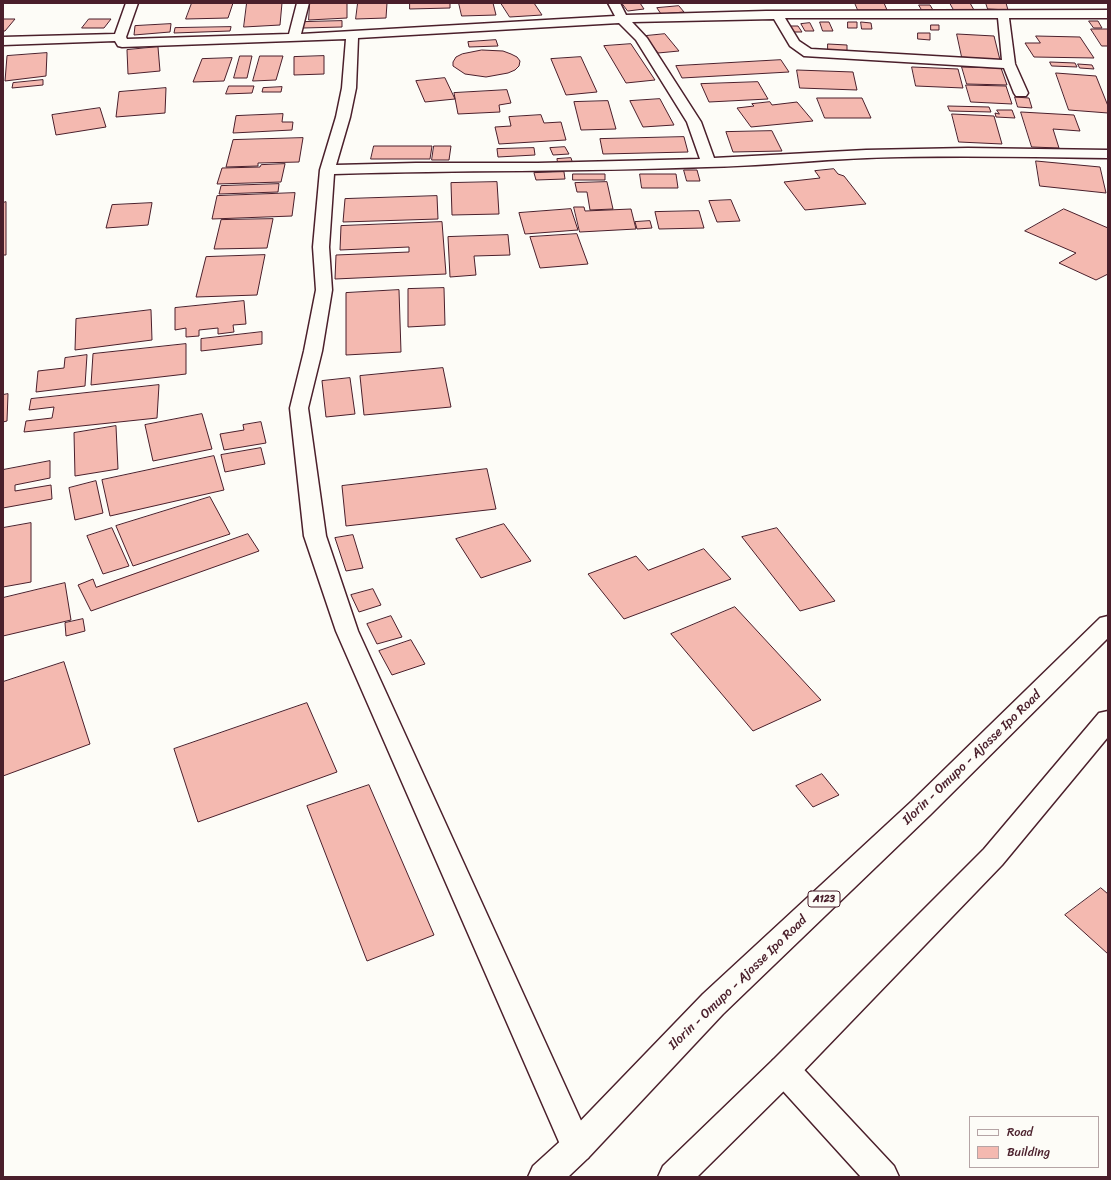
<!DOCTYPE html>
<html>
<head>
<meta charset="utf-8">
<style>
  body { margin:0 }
  #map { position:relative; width:1111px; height:1180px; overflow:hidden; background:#fdfcf7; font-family:Sriracha,sans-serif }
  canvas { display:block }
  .frame { position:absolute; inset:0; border:4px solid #4a1f2b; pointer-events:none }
  .legend { position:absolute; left:969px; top:1116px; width:130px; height:52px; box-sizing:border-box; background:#fdfcf7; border:1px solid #b5a4a5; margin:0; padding:5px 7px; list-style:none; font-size:12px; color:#4a1f2b }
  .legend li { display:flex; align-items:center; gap:8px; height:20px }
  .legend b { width:20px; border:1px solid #b5a4a5 }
</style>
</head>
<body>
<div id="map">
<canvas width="1111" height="1180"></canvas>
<div class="frame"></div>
<ul class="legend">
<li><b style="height:5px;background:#fdfcf7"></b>Road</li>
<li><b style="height:11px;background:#f4b9b0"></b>Building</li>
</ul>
</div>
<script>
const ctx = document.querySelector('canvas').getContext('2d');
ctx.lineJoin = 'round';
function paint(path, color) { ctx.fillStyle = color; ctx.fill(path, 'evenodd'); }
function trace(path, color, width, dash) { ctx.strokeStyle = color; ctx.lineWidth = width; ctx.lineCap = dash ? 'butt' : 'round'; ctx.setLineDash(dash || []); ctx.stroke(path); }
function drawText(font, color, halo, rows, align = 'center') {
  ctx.font = font + ' Sriracha,sans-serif'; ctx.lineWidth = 3; ctx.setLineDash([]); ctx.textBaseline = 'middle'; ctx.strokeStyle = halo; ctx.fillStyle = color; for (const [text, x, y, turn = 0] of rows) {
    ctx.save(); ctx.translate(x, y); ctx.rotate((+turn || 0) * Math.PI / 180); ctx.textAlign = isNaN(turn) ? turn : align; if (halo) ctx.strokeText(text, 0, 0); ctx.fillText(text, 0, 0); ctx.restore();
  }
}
const building = new Path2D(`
  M192 3H233L228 18 186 19Z
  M247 3H282L280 25 244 27Z
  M310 3H347V18L309 20Z
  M358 3H387L386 18 356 19Z
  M410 3H450V8L410 9Z
  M459 3H493L496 15 462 16Z
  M501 3H534L542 15 510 17Z
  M622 3H640L644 9 628 11Z
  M855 3H884L887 10H858Z
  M950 3H970L974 10H954Z
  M986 3H1006L1008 10 988 9Z
  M919 5H930L933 10H922Z
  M679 6 684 12 661 14 657 8Z
  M3 19H15L5 31H3Z
  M89 19H111L104 28H82Z
  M342 21V27L303 28 304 22Z
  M1089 21H1098L1102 28H1094Z
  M820 22H829L833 31H823Z
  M848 22H857V28H848Z
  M861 22 871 23 872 29H862Z
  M810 23 814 31H805L801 24Z
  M171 24 170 32 134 35 135 26Z
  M931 25H939V30H931Z
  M788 26H798L802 32H791Z
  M231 27 230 31 174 33 175 28Z
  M1091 29H1108V46H1102Z
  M918 33H930V40L918 39Z
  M665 34 679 51 658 53 645 36Z
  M957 34 994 36 1000 60 962 57Z
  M1036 36 1080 37 1094 58 1034 57 1025 43H1040Z
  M496 40 498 46 469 47 468 42Z
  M631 44 655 80 626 83 604 46Z
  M828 44 847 45V52L828 51Z
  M158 47 160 71 128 74 127 50Z
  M482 50 503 51 511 54 517 57 520 61 519 66 515 70 508 73 486 77 465 74 453 66V62L456 57 462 54Z
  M47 53 46 76 5 81 7 56Z
  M240 56H252L247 78H234Z
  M260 56H283L276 80 253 81Z
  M324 56V74L294 75V57Z
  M581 57 597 92 566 95 551 59Z
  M232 58 224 81 193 82 202 59Z
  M781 60 789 72 682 78 676 66Z
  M1050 62 1075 63 1077 67 1052 66Z
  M1078 64 1092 65 1094 69 1080 68Z
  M912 67 958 69 963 88 916 86Z
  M962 67 1001 68 1007 85 967 84Z
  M797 70 853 72 857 90 800 88Z
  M1056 73 1096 76 1108 106V113L1069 110Z
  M445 78 455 99 425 102 416 81Z
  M43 80V85L12 88 13 83Z
  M758 82 768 99 709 102 701 84Z
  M966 85 1006 86 1012 104 971 102Z
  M229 86H254L252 93 226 94Z
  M282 87 281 92H262L263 88Z
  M166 88 165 113 116 117 119 92Z
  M507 90 511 103 499 105 500 112 458 114 454 93Z
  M1015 97 1029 98 1032 108 1018 107Z
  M817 98H862L871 118H825Z
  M660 99 674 125 643 127 630 101Z
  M608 101 616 129 581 130 574 102Z
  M770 102 772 105 797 102 813 121 751 127 737 108 754 106 752 104Z
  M948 106 989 107 991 112 950 111Z
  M100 108 106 127 56 135 52 115Z
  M997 110H1012L1015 118 996 117 995 113 999 114Z
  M1021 112 1074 115 1080 131 1053 129 1059 148 1032 147Z
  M283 114 282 122H293L292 130 233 133 236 116Z
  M952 114 994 116 1002 144 959 142Z
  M541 115 544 123 561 122 566 140 499 144 495 127 511 126 509 117Z
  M772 131 782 151 733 152 726 132Z
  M684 137 688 152 603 154 600 139Z
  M303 138 299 162 258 163V166L226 167 233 140Z
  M374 146H432L430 159H371Z
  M434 146H451L449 160H432Z
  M565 147 569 154 553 155 550 148Z
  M534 148 535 155 498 157 497 149Z
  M571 158 573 164 558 165 557 159Z
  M1036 161 1100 167 1106 193 1040 186Z
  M285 164 281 182 217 184 222 168 260 167 261 165Z
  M834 169 838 174 844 176 866 204 805 210 784 182 820 178 815 171Z
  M684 170H697L700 181H687Z
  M564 172 565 179 536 180 534 173Z
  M573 174H605V180H573Z
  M640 174H676L678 188H642Z
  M497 182 499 214 452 215 451 183Z
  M607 182 613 209 590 210 587 192H577L575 183Z
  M279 184 278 192 219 194 221 186Z
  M295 193 292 216 212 219 217 196Z
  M437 196 438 219 343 222 345 199Z
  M731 200 740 221 717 222 709 201Z
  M6 202V255H3V203Z
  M152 203 148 225 106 228 112 205Z
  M574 207H584L585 211 631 209 636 229 580 232Z
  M571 209 578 230 525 234 519 213Z
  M1064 209 1108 228V274L1096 280 1059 263 1076 253 1025 231Z
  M699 211 704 228 659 229 655 212Z
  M273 219 267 248 214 249 221 220Z
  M650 221 652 228 637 229 635 222Z
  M442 222 446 274 335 279 336 255 409 252V247L340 250 341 226Z
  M577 234 588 264 540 268 530 237Z
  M508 235 510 255 474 256 476 275 450 277 448 237Z
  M265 255 257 295 196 297 206 257Z
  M444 288 445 325 408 327V289Z
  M399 290 401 352 346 355V293Z
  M244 301 246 324 233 325 234 332 218 334V328L199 330V336L186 337V328L175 330V308Z
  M151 310 152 340 75 350 76 319Z
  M262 332V344L201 351V339Z
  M186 344V374L91 385 93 354Z
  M87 355 85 386 36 392 38 371 64 368 65 358Z
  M443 368 451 407 364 415 360 376Z
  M350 378 355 414 326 417 322 381Z
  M159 385 157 418 24 432 26 421 52 418 54 407 29 410 31 399Z
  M8 394 7 421 3 422V395Z
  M202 414 212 449 153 461 145 425Z
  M261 422 266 443 224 450 220 434 244 430 243 425Z
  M116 426 118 469 75 476 74 433Z
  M261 448 265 464 225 472 221 455Z
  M214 456 224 490 110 516 102 480Z
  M50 461V478L15 485V491L51 485 52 499 3 508V470Z
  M487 469 496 509 346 526 342 486Z
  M96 481 103 513 75 520 69 488Z
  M210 497 230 534 133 566 116 526Z
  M31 523V582L3 587V528Z
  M504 524 531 561 481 578 456 539Z
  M112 528 129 566 103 574 87 536Z
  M777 528 835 601 800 611 742 537Z
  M248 534 259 551 91 611 78 585 93 579 96 587Z
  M353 535 363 568 346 571 335 538Z
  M704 549 731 579 624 619 588 574 636 556 648 570Z
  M65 583 71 620 3 636V598Z
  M373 589 381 605 359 612 351 595Z
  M735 607 821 700 753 731 671 634Z
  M391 616 402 637 377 644 367 624Z
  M83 619 85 631 66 636 65 623Z
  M411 640 425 664 392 675 379 651Z
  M64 662 90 744 3 776V682Z
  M307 703 337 772 198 822 174 749Z
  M822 774 839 795 813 807 796 786Z
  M369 785 434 935 367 961 307 806Z
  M1101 888 1108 894V954L1065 915Z`);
paint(building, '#f4b9b0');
trace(building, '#4a1f2b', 1);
const minor = new Path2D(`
  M126 3H138L126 37 127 39 289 34 297 3H309L301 34 615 16 608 3H620L626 15 766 11 1108 10V18H1009L1015 64 1028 93 1026 96H1016L1014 93 1004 68 804 56 790 46 774 19 632 22 647 38 701 122 714 158 866 150 968 148 1108 150V158C1028 157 947 155 867 158 814 160 761 166 707 167 583 172 458 170 334 174L329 247 332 290 322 351 308 408 326 536 358 631 593 1147 588 1158 577 1163 566 1158 336 631 304 536 290 408 304 351 316 290 313 247 320 170 336 117 342 88 346 39 122 47 118 46 115 41 3 45V37L115 34ZM785 18H998L1002 60 811 49 799 41ZM619 23 636 40 687 122 700 159 538 163H416L336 165 350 117 356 88 358 38Z
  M784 1055 795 1060 894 1166 899 1177H861L773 1080 769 1070 773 1060Z`);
const highway = new Path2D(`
  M1108 616V638L930 815 723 1014 588 1158 568 1177H528L533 1166 566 1136 703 994 912 801 1100 618Z
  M1108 711V737L1002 865 795 1080 697 1177H658L663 1166 773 1060 984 849 1099 713Z`);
trace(minor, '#4a1f2b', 3);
trace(highway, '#4a1f2b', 3);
paint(minor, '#fdfcf7');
paint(highway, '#fdfcf7');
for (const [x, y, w] of [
  [824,899,32]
]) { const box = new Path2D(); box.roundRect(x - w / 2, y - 8, w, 16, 3); ctx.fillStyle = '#fdfcf7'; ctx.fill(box); trace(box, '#4a1f2b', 1); }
drawText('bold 10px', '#4a1f2b', null, [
  ["A123",824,899]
]);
drawText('13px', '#4a1f2b', '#fdfcf7', [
  ["Ilorin - Omupo - Ajasse Ipo Road",972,758,-44],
  ["Ilorin - Omupo - Ajasse Ipo Road",738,983,-44]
]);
</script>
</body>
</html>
